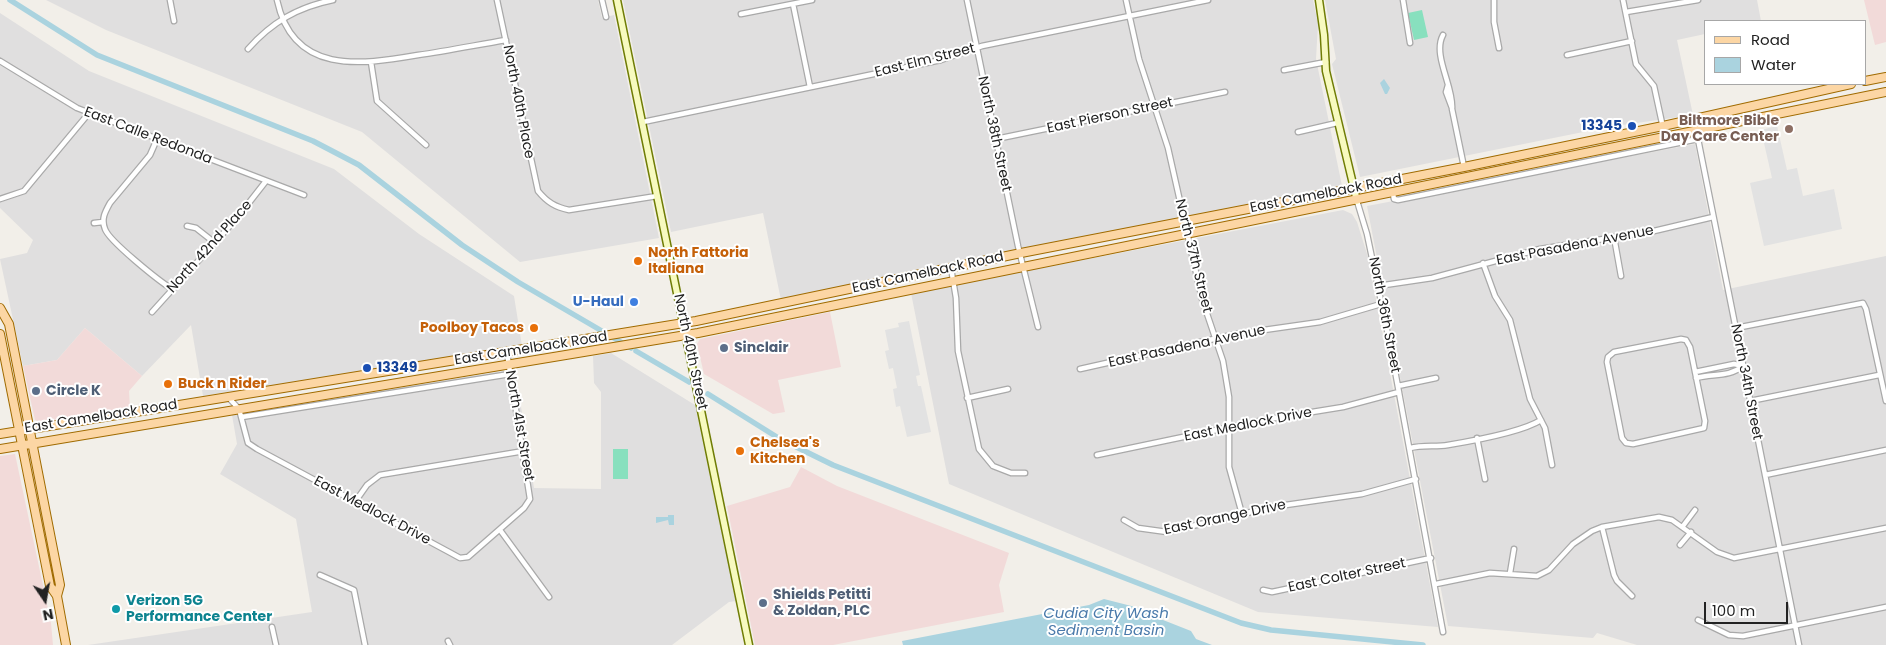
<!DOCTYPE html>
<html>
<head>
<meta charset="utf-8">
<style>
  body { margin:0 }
  #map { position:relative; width:1886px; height:645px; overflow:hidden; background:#f2efe9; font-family:Poppins,sans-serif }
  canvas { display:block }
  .legend { position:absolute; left:1704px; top:20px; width:162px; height:65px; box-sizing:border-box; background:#fff; border:1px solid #a7a7a7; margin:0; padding:6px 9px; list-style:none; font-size:15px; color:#222 }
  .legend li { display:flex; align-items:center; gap:10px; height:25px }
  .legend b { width:25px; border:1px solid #a7a7a7 }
  .north { position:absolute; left:20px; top:575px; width:50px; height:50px; -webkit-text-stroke:4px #fff; paint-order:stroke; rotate:168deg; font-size:14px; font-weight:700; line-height:20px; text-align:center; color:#222 }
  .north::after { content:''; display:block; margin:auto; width:18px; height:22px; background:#222; clip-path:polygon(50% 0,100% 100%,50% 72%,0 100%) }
  .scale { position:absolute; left:1704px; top:602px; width:84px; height:22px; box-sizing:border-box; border:2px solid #222; border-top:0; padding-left:6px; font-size:15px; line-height:18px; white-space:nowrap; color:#222; -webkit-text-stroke:4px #fff; paint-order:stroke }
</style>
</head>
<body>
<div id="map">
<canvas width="1886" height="645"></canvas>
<ul class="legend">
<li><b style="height:6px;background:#fcd6a4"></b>Road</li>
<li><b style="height:14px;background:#aad3df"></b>Water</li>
</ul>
<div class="north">N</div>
<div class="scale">100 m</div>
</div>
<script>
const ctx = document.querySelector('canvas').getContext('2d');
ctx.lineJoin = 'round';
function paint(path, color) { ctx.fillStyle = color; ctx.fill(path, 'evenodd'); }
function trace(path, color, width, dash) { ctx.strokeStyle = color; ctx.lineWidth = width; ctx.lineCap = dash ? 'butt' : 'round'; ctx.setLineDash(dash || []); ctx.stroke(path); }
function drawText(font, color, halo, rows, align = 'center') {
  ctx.font = font + ' Poppins,sans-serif'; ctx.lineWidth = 4; ctx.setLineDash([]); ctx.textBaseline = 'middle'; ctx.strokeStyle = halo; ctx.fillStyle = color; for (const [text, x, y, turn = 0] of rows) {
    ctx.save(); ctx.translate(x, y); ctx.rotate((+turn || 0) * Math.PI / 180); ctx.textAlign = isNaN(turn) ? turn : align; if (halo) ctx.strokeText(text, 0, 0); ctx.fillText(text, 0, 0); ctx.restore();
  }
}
paint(new Path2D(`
  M46 0H598L602 18 614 15 659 238 520 262 362 132 106 30Z
  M623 0H1313L1318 24 1316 59 1342 186 987 256 781 300 763 213 671 232Z
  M1325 0H1757L1761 21H1705V34L1677 40 1693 115 1608 127 1360 177 1332 64 1336 59Z
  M0 13 89 71 334 169 419 234 514 296 522 346 203 396 191 325 142 376 85 328 57 360 23 366 0 259 27 253 33 240 0 208Z
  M1695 144 1723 290 1886 256V645H1637L1597 633 1593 638 1448 626 1367 206Z
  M1343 210 1352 214 1357 222 1368 257 1438 627 1258 612 949 484 911 293Z
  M611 353 695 405 736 601 729 602 672 645H88L312 612 296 519 220 474 237 444 232 415 515 369 534 488 601 489V392L594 383 593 356Z`), '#e0dfdf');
paint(new Path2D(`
  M1864 0H1886V42L1875 45Z
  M830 312 841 367 778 380 785 412 773 414 704 374 697 344 700 339Z
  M85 328 142 376 129 391 130 408 40 422 35 420 23 366 57 360Z
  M15 454 51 623 53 645H0V456Z
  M801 467 837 486 1009 553 999 585 1004 612 833 645H755L727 506 790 487Z`), '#f2dad9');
paint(new Path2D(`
  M1422 10 1428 37 1414 40 1408 13Z
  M613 449H628V479H613Z`), '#88e0be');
paint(new Path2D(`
  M1777 126 1787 170 1797 168 1803 196 1834 189 1842 229 1764 246 1750 183 1772 178 1761 130Z
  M909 321 920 375 916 376 918 386H921L931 432 907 437 900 406 896 407 893 389 897 388 893 368 889 369 885 351 889 350 885 330 899 327 898 323Z`), '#e2e2e2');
paint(new Path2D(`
  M1384 79 1390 88 1387 94H1385L1380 83Z
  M668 515H674V525H669L668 520 656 523V517H668Z
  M1104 599 1147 610 1158 618 1191 631 1196 639 1212 645H903L902 641 1089 605Z`), '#aad3df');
trace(new Path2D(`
  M10 0 97 55 313 141 359 165 462 245 518 282 631 348
  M636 351 689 382
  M708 394 780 439 833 465 1241 623 1271 630 1423 645`), '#aad3df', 5.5);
const minor = new Path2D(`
  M170 0 174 21
  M277 0C293 75 360 65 418 55 447 51 476 45 506 40
  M497 0 538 191C547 202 555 207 569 210L657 196
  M602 0 606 17
  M967 0 1018 246 1038 327
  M1126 0 1139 59 1168 148 1202 299 1223 361 1229 397V467L1242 514
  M1403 0 1410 43
  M1494 0V22L1499 48
  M1623 0 1636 64 1654 86 1665 137
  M793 4 810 87
  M1626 12 1698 0
  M741 14 812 0
  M1443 35C1432 55 1454 87 1452 109L1464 167
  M248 49C272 22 298 7 333 0
  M1567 55 1632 41
  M0 61 77 108 304 195
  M371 62 377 101 426 145
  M1284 70 1326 62
  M1448 85 1446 92 1452 108
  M1694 119 1799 645
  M643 122 941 60 982 46 1208 0
  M1298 132 1337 123
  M157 139 150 155 110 203C105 212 101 219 105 229 109 241 159 281 172 289
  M996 139 1225 92
  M1393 194 1394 199 1398 200 1698 139
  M0 199 24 191 89 113
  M1357 201 1367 234 1391 349 1443 632
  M94 223 103 222
  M187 226 196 228 215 243
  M1614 237 1621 276
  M1483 263 1495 296 1510 320 1530 399 1545 428 1552 465
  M951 268 956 298 958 351 979 449 993 466 1011 473H1025
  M1378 286 1432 278 1540 249 1654 231 1713 217
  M152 312 237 218 266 181
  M1736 328 1863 303 1866 309 1886 401
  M1681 339 1686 340 1690 347 1705 421 1704 428 1633 444 1626 443 1622 438 1607 362 1608 357 1614 352Z
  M1080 369 1236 334 1320 322 1381 304
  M1695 372 1734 364 1743 366
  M1696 378C1713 373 1728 378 1743 366
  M1398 386 1436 378
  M228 397 239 409 248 443 257 449 449 552 460 558 468 557 524 508 530 499 507 353
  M967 398 1008 389
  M1750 401 1879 375
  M242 417 510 374
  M1477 438 1485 479
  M1410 448C1423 445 1436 447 1448 445 1472 441 1522 432 1541 420
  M1097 455 1269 419 1343 407 1399 392
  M1765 475 1886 450
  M355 502 367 485 380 475 524 451
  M1124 520 1138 528 1167 532 1272 507 1362 494 1416 479
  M1683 526 1695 510
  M1602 527 1614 575 1617 581 1632 596
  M500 530 549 597
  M1680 545 1691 532
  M1510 573 1514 549
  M320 575 354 590 365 645
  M1436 584 1490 573 1537 576 1549 570 1573 544 1592 531 1602 527 1659 517 1672 520 1717 552 1734 558 1886 528
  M1263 590 1272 592 1431 558
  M1698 620 1729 635 1743 636 1886 607
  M272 627 276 645
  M448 641 450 645`);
const secondary = new Path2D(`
  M617 0 749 645
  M1319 0 1324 35 1326 71 1357 201`);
const primary = new Path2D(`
  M1865 81 1886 77
  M0 308 9 324 60 585 57 596
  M0 334 50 586 57 596 66 645
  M0 434 696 321 1021 253 1464 167 1663 126 1851 84
  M0 449 698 333 1886 92`);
trace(minor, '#a9a9a9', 7);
trace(secondary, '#707d05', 9);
trace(primary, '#a06b00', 10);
trace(minor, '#fff', 4.5);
trace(secondary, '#f7fabf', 6);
trace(primary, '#fcd6a4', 8);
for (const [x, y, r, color] of [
  [1632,126,5,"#1a4fb4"],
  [1789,129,5,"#8d6e63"],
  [638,261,5,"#e8710a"],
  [634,302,5,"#3f7fe0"],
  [534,328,5,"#e8710a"],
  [724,348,5,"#5c6f8a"],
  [367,368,5,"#1a4fb4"],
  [168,384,5,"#e8710a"],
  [36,391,5,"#5c6f8a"],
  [740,451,5,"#e8710a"],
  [763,603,5,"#5c6f8a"],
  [116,609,5,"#0f9aa8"]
]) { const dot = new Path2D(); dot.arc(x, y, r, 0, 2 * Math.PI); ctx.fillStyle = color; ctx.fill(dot); trace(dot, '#fff', 2); }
drawText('14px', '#222', '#fff', [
  ["East Elm Street",925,61,-14],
  ["North 40th Place",518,102,79],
  ["East Pierson Street",1110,116,-12],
  ["North 38th Street",994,134,78],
  ["East Calle Redonda",148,136,21],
  ["East Camelback Road",1326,194,-11],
  ["East Pasadena Avenue",1575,246,-11],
  ["North 42nd Place",210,247,-48],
  ["North 37th Street",1193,256,76],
  ["East Camelback Road",928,273,-12],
  ["North 36th Street",1384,315,79],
  ["East Pasadena Avenue",1187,347,-12],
  ["East Camelback Road",531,349,-9],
  ["North 40th Street",690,352,78],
  ["North 34th Street",1746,382,79],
  ["East Camelback Road",101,417,-9],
  ["East Medlock Drive",1248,425,-11],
  ["North 41st Street",519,426,80],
  ["East Medlock Drive",372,511,28],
  ["East Orange Drive",1225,518,-12],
  ["East Colter Street",1347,576,-12]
]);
drawText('bold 14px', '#785e54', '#fff', [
  ["Biltmore Bible",1779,121],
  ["Day Care Center",1779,137]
], 'right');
drawText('bold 14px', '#164399', '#fff', [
  ["13345",1622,126],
  ["13349",377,368,"left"]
], 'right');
drawText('bold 14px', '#c56008', '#fff', [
  ["North Fattoria",648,253],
  ["Italiana",648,269],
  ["Poolboy Tacos",524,328,"right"],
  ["Buck n Rider",178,384],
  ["Chelsea's",750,443],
  ["Kitchen",750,459]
], 'left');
drawText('bold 14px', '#366cbe', '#fff', [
  ["U-Haul",624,302]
], 'right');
drawText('bold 14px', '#4e5e75', '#fff', [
  ["Sinclair",734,348],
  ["Circle K",46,391],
  ["Shields Petitti",773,595],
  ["& Zoldan, PLC",773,611]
], 'left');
drawText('bold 14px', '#0d838f', '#fff', [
  ["Verizon 5G",126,601],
  ["Performance Center",126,617]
], 'left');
drawText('italic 15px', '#4a7aab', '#fff', [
  ["Cudia City Wash",1106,614],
  ["Sediment Basin",1106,631]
]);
</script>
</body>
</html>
